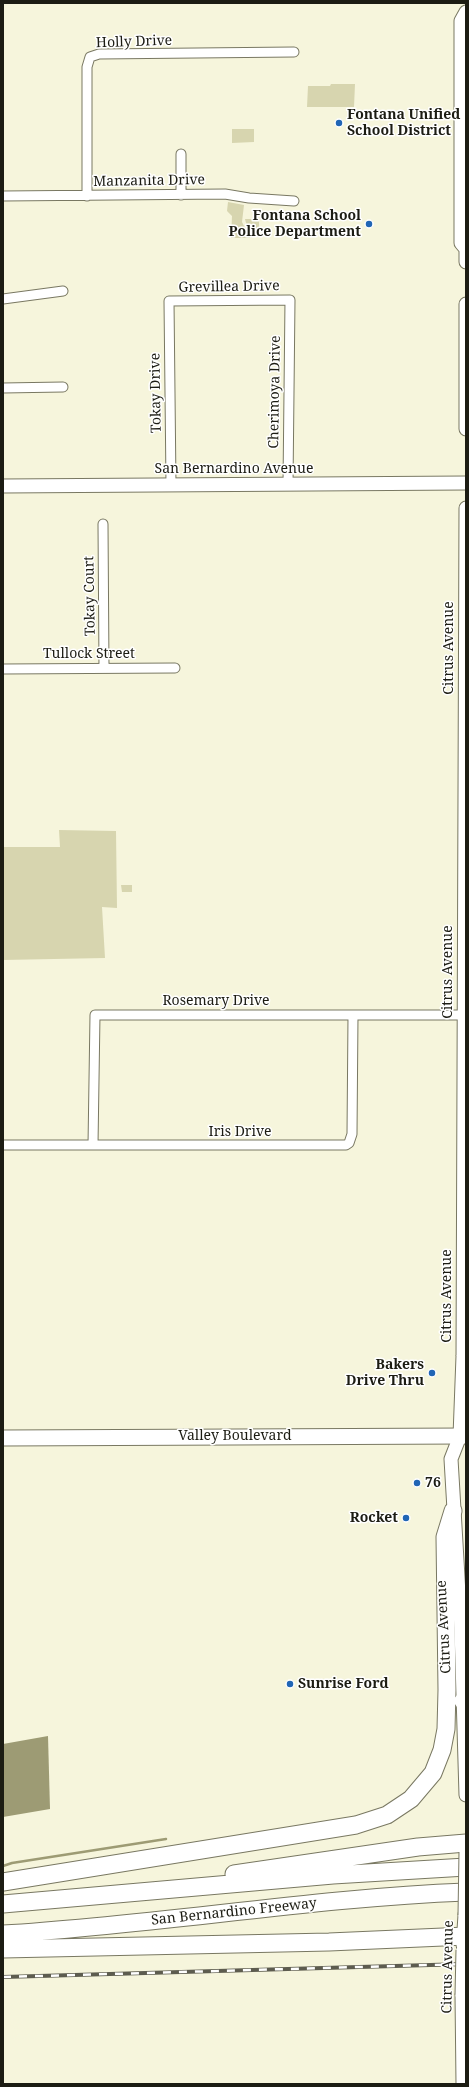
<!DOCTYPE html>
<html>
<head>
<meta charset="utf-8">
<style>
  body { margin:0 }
  #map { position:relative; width:469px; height:2087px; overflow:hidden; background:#f6f5dc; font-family:"Noto Serif",serif }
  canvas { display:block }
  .frame { position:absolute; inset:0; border:4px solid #1c1c13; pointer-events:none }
</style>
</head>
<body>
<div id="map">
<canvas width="469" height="2087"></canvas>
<div class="frame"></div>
</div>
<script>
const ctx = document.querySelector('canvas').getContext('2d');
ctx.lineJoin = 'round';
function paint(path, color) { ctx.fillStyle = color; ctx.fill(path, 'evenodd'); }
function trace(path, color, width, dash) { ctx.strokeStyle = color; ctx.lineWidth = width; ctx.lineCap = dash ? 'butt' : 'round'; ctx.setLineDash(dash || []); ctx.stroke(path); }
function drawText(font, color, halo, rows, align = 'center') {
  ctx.font = font + ' "Noto Serif",serif'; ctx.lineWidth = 3; ctx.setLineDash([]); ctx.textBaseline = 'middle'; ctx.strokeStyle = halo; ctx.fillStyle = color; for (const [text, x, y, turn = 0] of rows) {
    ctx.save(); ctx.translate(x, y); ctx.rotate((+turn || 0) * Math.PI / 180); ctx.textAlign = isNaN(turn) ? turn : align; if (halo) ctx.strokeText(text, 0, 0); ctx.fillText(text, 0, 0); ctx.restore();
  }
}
paint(new Path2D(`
  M331 84H355L354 107H307L308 86H330Z
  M232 129H254V142L232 143Z
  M228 202 244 205 242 222 246 230 253 232 252 238H231L232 216 227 211Z
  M245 219H259V229L247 227Z
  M59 830 116 831 117 908 102 907 105 958 3 960V847H60Z
  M132 885V892H122L121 885Z`), '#d7d5af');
paint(new Path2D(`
  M48 1736 50 1809 3 1817V1744Z`), '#9d9b74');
trace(new Path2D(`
  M3 1866 12 1863 166 1839`), '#9d9b74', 2.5);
const street = new Path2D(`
  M181 195V154
  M3 196 225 194 249 198 294 201
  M87 196V67L90 57 99 54 294 52
  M3 299 63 291
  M3 388 63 387
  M171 485 169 301 290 300 288 484
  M103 524 104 668
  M3 669 175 668
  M3 1145H346L349 1143 352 1134 353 1016
  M93 1145 95 1015H466`);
const secondary = new Path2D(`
  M466 12 461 21V243L466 249V262
  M466 304V429
  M3 486 466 483
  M466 508 463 1356 460 1436 451 1459 461 1628 466 1795
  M463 1945 465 1915
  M462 1995 463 2084`);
const primary = new Path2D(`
  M3 1438 466 1436`);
const highway = new Path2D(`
  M463 1701H466
  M234 1874 418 1847 466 1843
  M3 1882 356 1825 387 1815 411 1799 433 1773 442 1750 446 1729 447 1690 445 1537 453 1511
  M3 1904 333 1875 466 1867
  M3 1934C158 1925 311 1898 466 1892
  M3 1949 329 1942 466 1936`);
trace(street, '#797862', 11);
trace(secondary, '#797862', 15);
trace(primary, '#797862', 17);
trace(highway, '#797862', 19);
trace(street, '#fff', 9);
trace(secondary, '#fff', 13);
trace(primary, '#fff', 15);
trace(highway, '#fff', 17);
const rail = new Path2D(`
  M3 1977 466 1964`);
trace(rail, '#5d5c4f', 4);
trace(rail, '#fff', 2.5, [8]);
const secondaryBridge = new Path2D(`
  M465 1915 466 1852
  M462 1995 463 1950`);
trace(secondaryBridge, '#797862', 15, []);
trace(secondaryBridge, '#fff', 13);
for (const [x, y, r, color] of [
  [339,123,4,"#2065b5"],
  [369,224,4,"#2065b5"],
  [432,1373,4,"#2065b5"],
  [417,1483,4,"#2065b5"],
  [406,1518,4,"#2065b5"],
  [290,1684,4,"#2065b5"]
]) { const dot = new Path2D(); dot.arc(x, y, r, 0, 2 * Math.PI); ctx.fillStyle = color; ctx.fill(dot); trace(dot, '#fff', 1.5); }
drawText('14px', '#1c1c13', '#fff', [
  ["Holly Drive",134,42,-2],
  ["Manzanita Drive",149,181,-1],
  ["Grevillea Drive",229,287,-1],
  ["Cherimoya Drive",275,392,-89],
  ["Tokay Drive",156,393,-91],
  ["San Bernardino Avenue",234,469],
  ["Tokay Court",90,596,-91],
  ["Citrus Avenue",449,648,-90],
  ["Tullock Street",89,654],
  ["Citrus Avenue",448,972,-90],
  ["Rosemary Drive",216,1001],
  ["Iris Drive",240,1132],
  ["Citrus Avenue",447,1296,-90],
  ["Valley Boulevard",235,1436],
  ["Citrus Avenue",444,1627,-93],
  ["San Bernardino Freeway",234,1912,-6],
  ["Citrus Avenue",448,1967,-89]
]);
drawText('bold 14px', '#1c1c13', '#fff', [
  ["Fontana Unified",347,115],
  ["School District",347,131],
  ["Fontana School",361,216,"right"],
  ["Police Department",361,232,"right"],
  ["Bakers",424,1365,"right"],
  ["Drive Thru",424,1381,"right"],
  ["76",425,1483],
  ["Rocket",398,1518,"right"],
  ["Sunrise Ford",298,1684]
], 'left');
</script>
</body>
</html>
